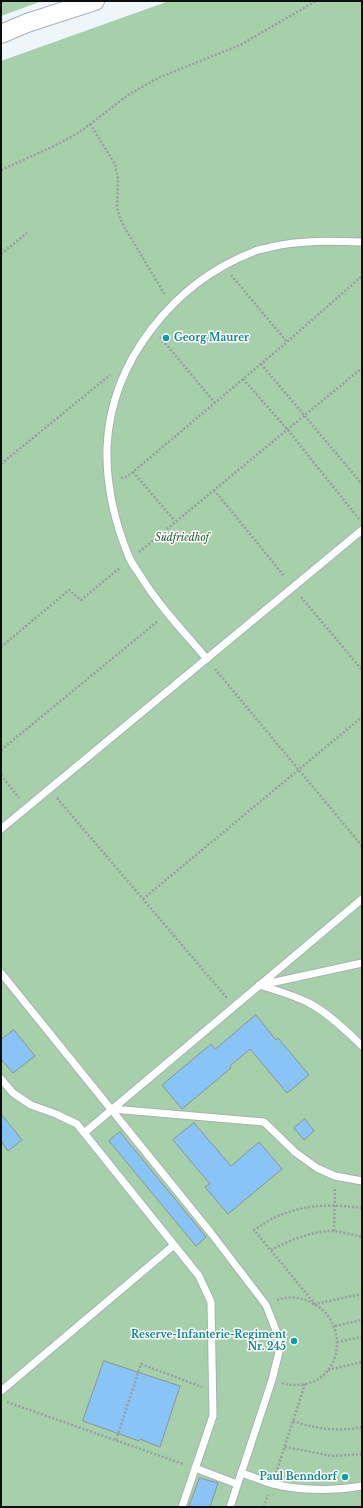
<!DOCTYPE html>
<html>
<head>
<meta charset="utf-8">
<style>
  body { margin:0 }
  #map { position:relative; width:363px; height:1508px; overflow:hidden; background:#eff6fb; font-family:"Libre Baskerville",serif }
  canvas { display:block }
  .frame { position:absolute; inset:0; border:2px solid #0c0e10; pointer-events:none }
</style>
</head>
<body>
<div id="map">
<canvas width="363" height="1508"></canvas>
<div class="frame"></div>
</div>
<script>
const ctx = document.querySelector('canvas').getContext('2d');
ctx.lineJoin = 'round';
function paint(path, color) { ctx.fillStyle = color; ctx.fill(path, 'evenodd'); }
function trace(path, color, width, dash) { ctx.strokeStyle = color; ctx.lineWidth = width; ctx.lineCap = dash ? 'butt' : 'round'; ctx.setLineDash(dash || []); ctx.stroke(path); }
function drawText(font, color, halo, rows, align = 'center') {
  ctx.font = font + ' "Libre Baskerville",serif'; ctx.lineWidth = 3; ctx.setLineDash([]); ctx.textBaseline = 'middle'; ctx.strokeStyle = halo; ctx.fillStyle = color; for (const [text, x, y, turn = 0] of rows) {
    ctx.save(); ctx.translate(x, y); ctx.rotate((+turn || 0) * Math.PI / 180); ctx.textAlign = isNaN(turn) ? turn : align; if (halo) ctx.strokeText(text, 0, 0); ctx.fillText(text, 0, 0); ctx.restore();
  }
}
paint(new Path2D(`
  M1 1H42L1 16Z
  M169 1H362V1507H1V61Z`), '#a6d0aa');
const building = new Path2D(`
  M256 1015 276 1040 278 1038 309 1075 287 1093 250 1049 230 1066 231 1068 182 1109 162 1085 211 1044 215 1049Z
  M14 1030 35 1056 13 1073 1 1059V1040Z
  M1 1114 22 1140 8 1151 1 1141Z
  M305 1119 314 1131 304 1140 294 1128Z
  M194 1123 231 1166 259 1142 282 1169 228 1214 205 1187 210 1184 173 1140Z
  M120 1132 206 1237 196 1246 109 1141Z
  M104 1361 180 1386 160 1447 140 1439 139 1441 83 1421Z
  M200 1478 218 1483 210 1507H189Z`);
paint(building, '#89c4f6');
trace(building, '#8c9297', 1);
const service = new Path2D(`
  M207 659C184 632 159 606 140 575 136 569 132 564 129 557 115 523 106 484 107 447 111 360 174 283 253 252 258 249 265 249 271 247 301 240 331 241 362 242
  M1 829 362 530
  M1 973 211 1233 266 1305 277 1333 279 1352 272 1380 230 1507
  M259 985C276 990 293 995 309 1003 328 1013 347 1031 362 1046
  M261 985 362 963
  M1 1079 13 1093 31 1105 56 1114 77 1124 199 1276 211 1302 213 1416 182 1507
  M112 1109 264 1122 295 1152 317 1168 335 1176 362 1181
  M84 1133 362 899
  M1 1391 174 1245
  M195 1468 237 1484
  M241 1473C252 1476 262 1481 273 1484 303 1491 332 1491 362 1486`);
const tertiary = new Path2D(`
  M1 34 27 23 95 1`);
trace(service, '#a9afb5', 9);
trace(tertiary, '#a9afb5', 20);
trace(new Path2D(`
  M90 124 115 164 118 179 117 208 122 223 165 295
  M1 170 54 146 80 132 128 95 158 78 240 45 316 1
  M1 254 27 233
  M231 275 287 342
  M160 337 215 403
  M261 364 362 484
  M243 379 287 429 359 519
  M1 464 110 375
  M133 472 175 521
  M121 478 127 477 287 342 362 276
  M214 490 285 577
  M139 552 362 368
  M301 597 362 670
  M1 647 69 590 81 600 121 567
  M215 669 362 846
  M1 750 158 621
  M1 775 19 798
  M57 798 227 998
  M143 899 362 717
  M362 1208C333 1204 306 1204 278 1216 270 1219 262 1225 254 1230L315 1304 362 1294
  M334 1231 335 1188
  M271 1250C290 1240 312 1231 334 1231 343 1232 353 1235 362 1237
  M277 1300C288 1296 300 1297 310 1302 351 1320 344 1383 298 1385 292 1385 288 1385 282 1383
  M335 1326 362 1320
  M337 1342 362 1337
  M328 1370 362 1362
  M7 1402 183 1464
  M293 1421C316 1429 338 1432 362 1427
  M116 1440 141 1364 202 1387
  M285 1447 332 1456 362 1454
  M276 1473 305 1384
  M264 1507 268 1495`), '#999ea2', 2.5, [2, 2]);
trace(service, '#fff', 7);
trace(tertiary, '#fff', 18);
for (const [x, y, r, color] of [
  [166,338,4,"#0f9aa8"],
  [294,1341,4,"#0f9aa8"],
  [345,1477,4,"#0f9aa8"]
]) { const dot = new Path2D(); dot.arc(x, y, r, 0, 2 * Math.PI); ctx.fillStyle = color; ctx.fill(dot); trace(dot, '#fff', 1.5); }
drawText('bold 10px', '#0d838f', '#fff', [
  ["Georg Maurer",174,338,"left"],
  ["Reserve-Infanterie-Regiment",286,1335],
  ["Nr. 245",286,1347],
  ["Paul Benndorf",337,1477]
], 'right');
drawText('italic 10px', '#1d5a2a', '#fff', [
  ["Südfriedhof",182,538]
]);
</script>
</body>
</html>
